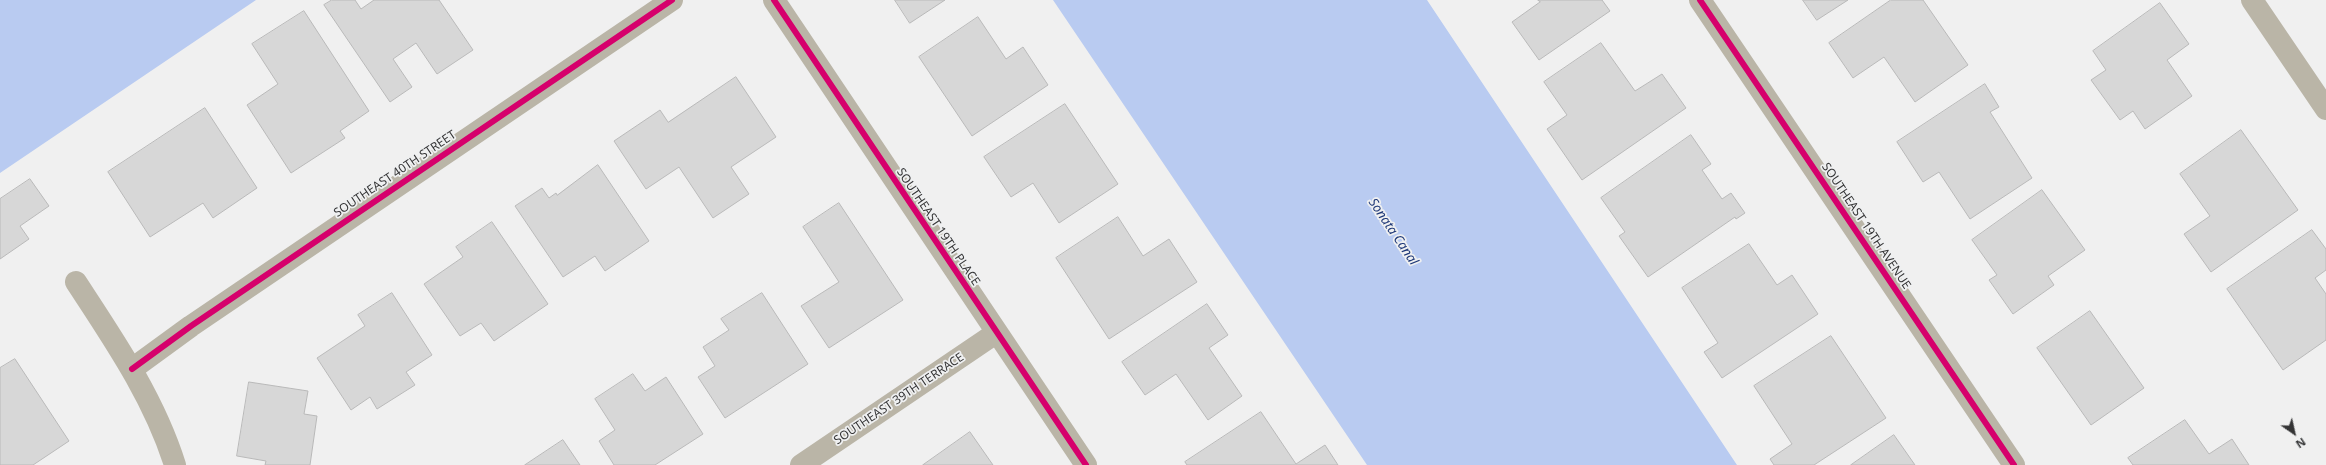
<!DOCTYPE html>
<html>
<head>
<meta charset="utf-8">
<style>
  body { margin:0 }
  #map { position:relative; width:2326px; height:465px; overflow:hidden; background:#f0f0f0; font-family:"Noto Sans",sans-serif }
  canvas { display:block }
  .north { position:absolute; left:2274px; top:413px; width:40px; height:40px; -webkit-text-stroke:3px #eff0f1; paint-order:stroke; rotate:146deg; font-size:11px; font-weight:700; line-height:16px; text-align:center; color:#343435 }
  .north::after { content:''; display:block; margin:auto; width:14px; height:18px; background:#343435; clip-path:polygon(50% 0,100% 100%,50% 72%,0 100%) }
</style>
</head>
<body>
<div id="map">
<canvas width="2326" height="465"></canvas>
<div class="north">N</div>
</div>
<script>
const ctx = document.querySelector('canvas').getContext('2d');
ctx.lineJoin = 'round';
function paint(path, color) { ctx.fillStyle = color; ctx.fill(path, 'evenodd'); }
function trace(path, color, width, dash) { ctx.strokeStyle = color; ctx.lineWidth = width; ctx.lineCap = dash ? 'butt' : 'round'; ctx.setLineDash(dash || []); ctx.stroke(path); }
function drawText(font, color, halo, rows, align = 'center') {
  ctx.font = font + ' "Noto Sans",sans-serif'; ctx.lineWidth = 3.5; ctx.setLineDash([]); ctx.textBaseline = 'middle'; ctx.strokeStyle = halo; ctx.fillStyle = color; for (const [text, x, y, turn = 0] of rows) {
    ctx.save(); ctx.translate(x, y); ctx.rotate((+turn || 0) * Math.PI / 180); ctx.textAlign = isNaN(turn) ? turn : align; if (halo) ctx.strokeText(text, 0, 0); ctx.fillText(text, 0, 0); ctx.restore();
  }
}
paint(new Path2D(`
  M0 0H256L0 173Z
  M1053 0H1427L1737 465H1367Z`), '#b9cbf1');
const building = new Path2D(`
  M332 0H355L361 9 374 0H439L473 50 437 74 416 43 393 59 412 87 390 102 324 5Z
  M895 0H945L910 23Z
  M1538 0H1602L1610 11 1539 60 1512 22 1540 2Z
  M1803 0H1848L1817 20Z
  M1891 0H1923L1968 65 1915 102 1884 57 1853 78 1829 43Z
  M2160 3 2189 44 2167 60 2192 96 2145 129 2133 111 2120 120 2091 80 2106 70 2093 51Z
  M304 11 369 111 340 131 345 138 291 173 247 105 278 84 252 44Z
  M978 17 1006 59 1023 47 1048 85 972 136 919 57Z
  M1601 43 1635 91 1662 74 1686 108 1582 180 1547 129 1567 115 1544 82Z
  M736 77 776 137 731 167 749 194 713 218 679 167 646 189 614 141 660 110 668 122Z
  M1985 84 1999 107 1990 112 2032 178 1970 219 1939 172 1923 182 1897 142Z
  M1065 104 1118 184 1059 223 1033 183 1011 197 984 157Z
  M205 108 257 188 213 218 203 203 150 237 108 172Z
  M2241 130 2298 210 2211 272 2184 234 2210 216 2180 174Z
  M1691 135 1711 164 1702 170 1722 199 1731 193 1745 213 1736 219 1735 217 1648 277 1619 236 1625 232 1601 198Z
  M598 165 649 241 605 271 595 256 563 277 515 206 542 188 549 198 556 193 557 195Z
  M30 179 49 206 20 226 29 239 0 259V199Z
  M2042 190 2085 250 2048 276 2054 285 2013 314 1989 280 1997 275 1972 240Z
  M839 203 903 300 829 348 801 306 839 282 803 227Z
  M1118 217 1143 256 1169 239 1197 282 1109 339 1056 258Z
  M492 222 548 304 494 341 481 323 460 336 424 284 463 257 456 247Z
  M2312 230 2326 249V270L2315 278 2326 294V340L2283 370 2227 289Z
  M1749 244 1777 285 1792 275 1818 314 1722 378 1704 352 1718 343 1682 288Z
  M392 293 432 355 406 372 415 385 377 409 370 397 351 410 317 358 365 326 358 315Z
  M762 293 808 364 725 418 698 377 715 366 703 347 729 330 721 319Z
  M1207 304 1228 335 1209 348 1242 396 1208 420 1176 374 1145 395 1122 362Z
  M2090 311 2144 388 2091 425 2037 348Z
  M1831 336 1886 418 1814 465H1774L1770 459 1792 444 1754 386Z
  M15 359 69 441 33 465H0V368Z
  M633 374 645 391 666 377 703 434 655 465H614L599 441 615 430 595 399Z
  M249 382 308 391 304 414 317 416 310 465H265L266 461 237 456Z
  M1261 412 1296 464 1325 445 1338 465H1187L1185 462Z
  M2185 420 2209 454 2232 439 2249 465H2133L2128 458Z
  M970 432 993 465H923Z
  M1894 435 1915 465H1851Z
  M563 440 580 465H525Z`);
paint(building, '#d7d7d7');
trace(building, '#b9b9b9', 1);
trace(new Path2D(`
  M774 0 1086 465
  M1700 0 2014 465
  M2252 0 2326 109
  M76 282C114 340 154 398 175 465
  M132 369 191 326 672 0
  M801 465 996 333`), '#bab5a7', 22);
trace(new Path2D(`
  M774 0 1086 465
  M1700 0 2014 465
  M132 369 191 326 672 0`), '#d6006c', 6);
drawText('12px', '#343435', '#eff0f1', [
  ["SOUTHEAST 40TH STREET",395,174,-34],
  ["SOUTHEAST 19TH AVENUE",1866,226,56],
  ["SOUTHEAST 19TH PLACE",938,227,56],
  ["SOUTHEAST 39TH TERRACE",899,399,-34]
]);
drawText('italic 13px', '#1f3978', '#eff0f1', [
  ["Sonata Canal",1393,232,56]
]);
</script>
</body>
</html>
